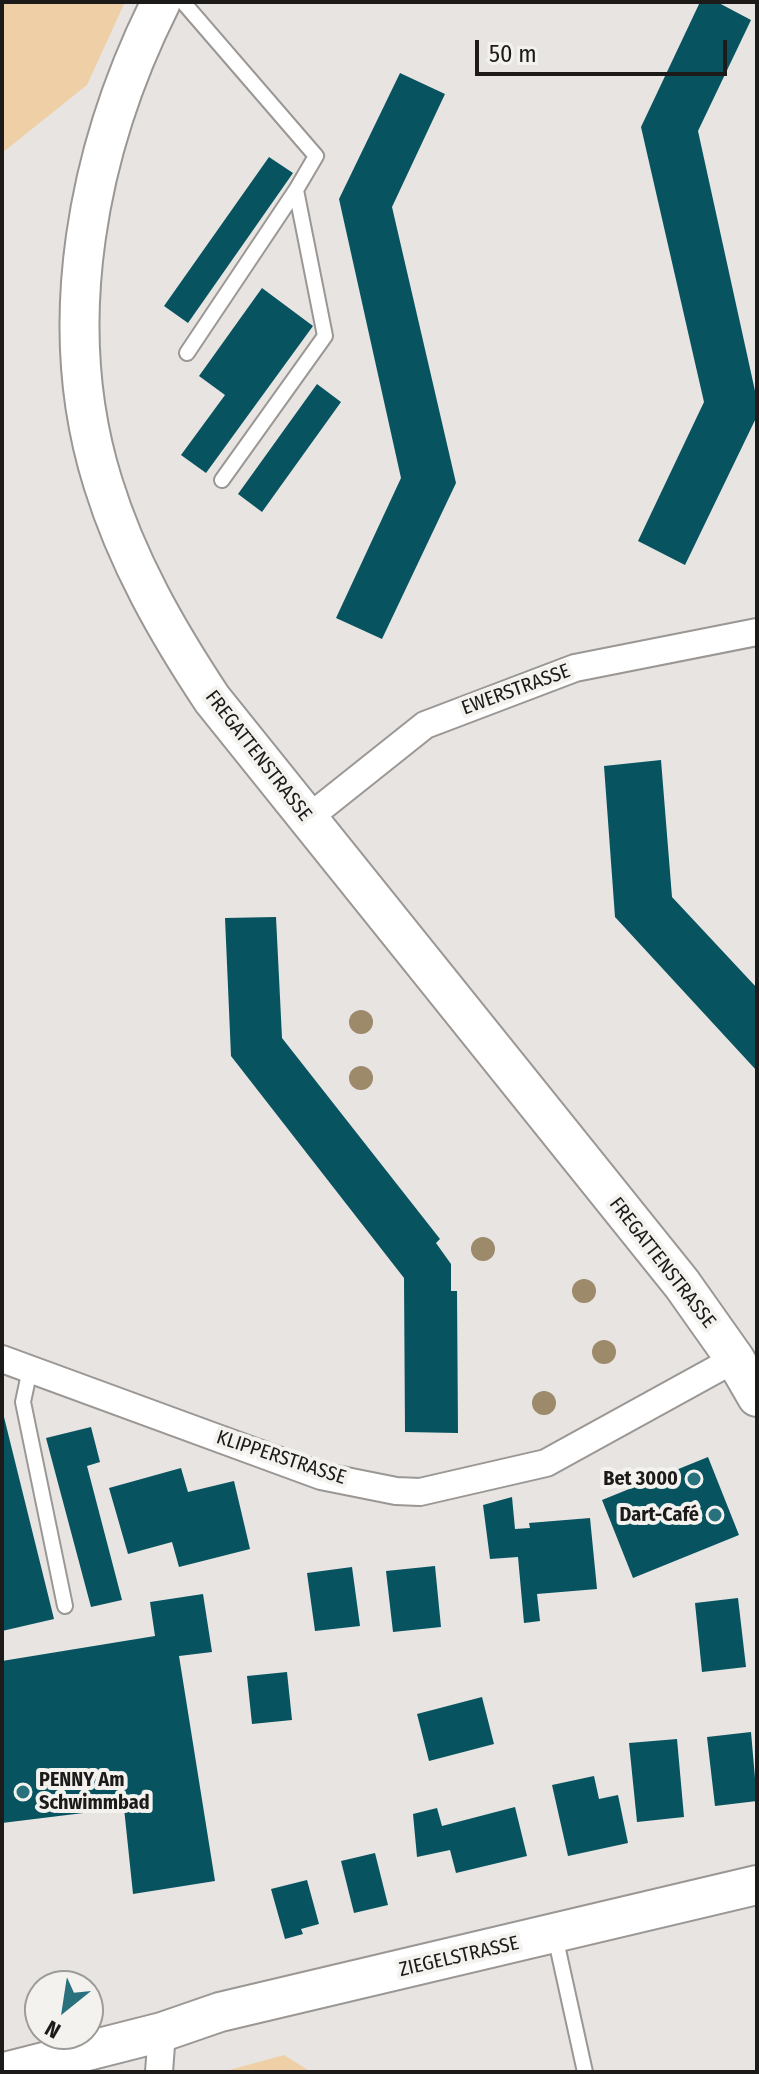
<!DOCTYPE html>
<html>
<head>
<meta charset="utf-8">
<style>
  body { margin:0 }
  #map { position:relative; width:759px; height:2074px; overflow:hidden; background:#e7e4e1; font-family:"Fira Sans Condensed",sans-serif }
  canvas { display:block }
  .frame { position:absolute; inset:0; border:4px solid #1c1b1a; pointer-events:none }
  .north { position:absolute; left:24px; top:1970px; width:80px; height:80px; box-sizing:border-box; background:#f4f2ee; border:2px solid #9e9c99; border-radius:50%; rotate:210deg; font-size:22px; font-weight:700; line-height:32px; text-align:center; color:#1c1b1a }
  .north::after { content:''; display:block; margin:auto; width:28px; height:36px; background:#2a717e; clip-path:polygon(50% 0,100% 100%,50% 72%,0 100%) }
  .scale { position:absolute; left:475px; top:40px; width:252px; height:36px; box-sizing:border-box; border:4px solid #1c1b1a; border-top:0; padding-left:10px; font-size:24px; line-height:28px; white-space:nowrap; color:#1c1b1a; -webkit-text-stroke:6px #f4f2ee; paint-order:stroke }
</style>
</head>
<body>
<div id="map">
<canvas width="759" height="2074"></canvas>
<div class="frame"></div>
<div class="north">N</div>
<div class="scale">50 m</div>
</div>
<script>
const ctx = document.querySelector('canvas').getContext('2d');
ctx.lineJoin = 'round';
function paint(path, color) { ctx.fillStyle = color; ctx.fill(path, 'evenodd'); }
function trace(path, color, width, dash) { ctx.strokeStyle = color; ctx.lineWidth = width; ctx.lineCap = dash ? 'butt' : 'round'; ctx.setLineDash(dash || []); ctx.stroke(path); }
function drawText(font, color, halo, rows, align = 'center') {
  ctx.font = font + ' "Fira Sans Condensed",sans-serif'; ctx.lineWidth = 8; ctx.setLineDash([]); ctx.textBaseline = 'middle'; ctx.strokeStyle = halo; ctx.fillStyle = color; for (const [text, x, y, turn = 0] of rows) {
    ctx.save(); ctx.translate(x, y); ctx.rotate((+turn || 0) * Math.PI / 180); ctx.textAlign = isNaN(turn) ? turn : align; if (halo) ctx.strokeText(text, 0, 0); ctx.fillText(text, 0, 0); ctx.restore();
  }
}
paint(new Path2D(`
  M2 2H125L87 85 2 153Z
  M284 2055 311 2072H222Z`), '#efd0a6');
paint(new Path2D(`
  M700 2H717L751 20 698 131 757 400V416L685 565 638 541 704 402 641 127Z
  M400 73 445 94 392 207 456 483 382 639 336 618 401 478 339 199Z
  M269 157 293 173 188 323 164 306Z
  M262 288 313 326 206 473 181 455 225 395 199 376Z
  M317 384 341 402 262 512 238 494Z
  M661 760 672 897 757 988V1071L615 917 604 766Z
  M276 917 282 1038 440 1239 436 1243 451 1264V1291H457L458 1433 405 1432 404 1278 231 1056 225 918Z
  M2 1409 54 1619 2 1631Z
  M91 1427 100 1462 87 1466 122 1600 91 1607 46 1438Z
  M708 1457 739 1535 633 1578 602 1500Z
  M181 1468 188 1492 234 1481 250 1549 179 1567 172 1542 128 1554 109 1488Z
  M512 1497 515 1529 530 1528 529 1523 590 1518 597 1589 537 1594 540 1621 524 1623 518 1557 490 1559 483 1505Z
  M435 1566 441 1627 393 1632 386 1571Z
  M352 1567 360 1626 315 1631 307 1573Z
  M203 1594 212 1652 179 1656 215 1881 133 1894 124 1808 2 1823V1661L155 1636 150 1602Z
  M738 1598 746 1667 702 1672 695 1603Z
  M287 1672 292 1720 252 1724 247 1676Z
  M482 1697 494 1744 429 1761 417 1714Z
  M751 1732 757 1801 715 1806 707 1737Z
  M677 1739 684 1817 637 1822 629 1743Z
  M594 1776 599 1799 618 1795 628 1843 568 1856 552 1785Z
  M515 1807 527 1856 456 1873 450 1850 417 1857 413 1814 437 1808 442 1826Z
  M375 1853 388 1905 354 1913 341 1861Z
  M307 1880 319 1924 301 1929 303 1934 285 1939 271 1889Z`), '#075460');
const lane = new Path2D(`
  M183 2 316 156 296 190 325 336 222 480
  M187 353 296 190
  M30 1369 23 1402 65 1606
  M555 1936 585 2072`);
const street = new Path2D(`
  M307 819 425 725 575 668 757 632
  M2 1359 321 1476 396 1491 420 1492 546 1463 735 1359
  M159 2072 162 2032`);
const secondary = new Path2D(`
  M161 2C88 147 53 324 103 483 127 561 167 631 212 699L682 1284 735 1359 757 1397
  M5 2072 162 2032 220 2012 757 1885`);
trace(lane, '#9a9794', 18);
trace(street, '#9a9794', 30);
trace(secondary, '#9a9794', 42);
trace(lane, '#fff', 14);
trace(street, '#fff', 26);
trace(secondary, '#fff', 38);
ctx.fillStyle = '#9d8a6b';
for (const [x, y] of [
  [361,1022],
  [361,1078],
  [483,1249],
  [584,1291],
  [604,1352],
  [544,1403]
]) { ctx.beginPath(); ctx.arc(x, y, 12, 0, 2 * Math.PI); ctx.fill(); }
for (const [x, y, r, color] of [
  [694,1479,8,"#2a717e"],
  [715,1515,8,"#2a717e"],
  [23,1792,8,"#2a717e"]
]) { const dot = new Path2D(); dot.arc(x, y, r, 0, 2 * Math.PI); ctx.fillStyle = color; ctx.fill(dot); trace(dot, '#f4f2ee', 3); }
drawText('20px', '#1c1b1a', '#f4f2ee', [
  ["EWERSTRASSE",516,690,-20],
  ["FREGATTENSTRASSE",258,756,52],
  ["FREGATTENSTRASSE",662,1263,52],
  ["KLIPPERSTRASSE",281,1458,18],
  ["ZIEGELSTRASSE",459,1957,-13]
]);
drawText('bold 20px', '#1c1b1a', '#f4f2ee', [
  ["Bet 3000",678,1479],
  ["Dart-Café",699,1515],
  ["PENNY Am",39,1780,"left"],
  ["Schwimmbad",39,1803,"left"]
], 'right');
</script>
</body>
</html>
